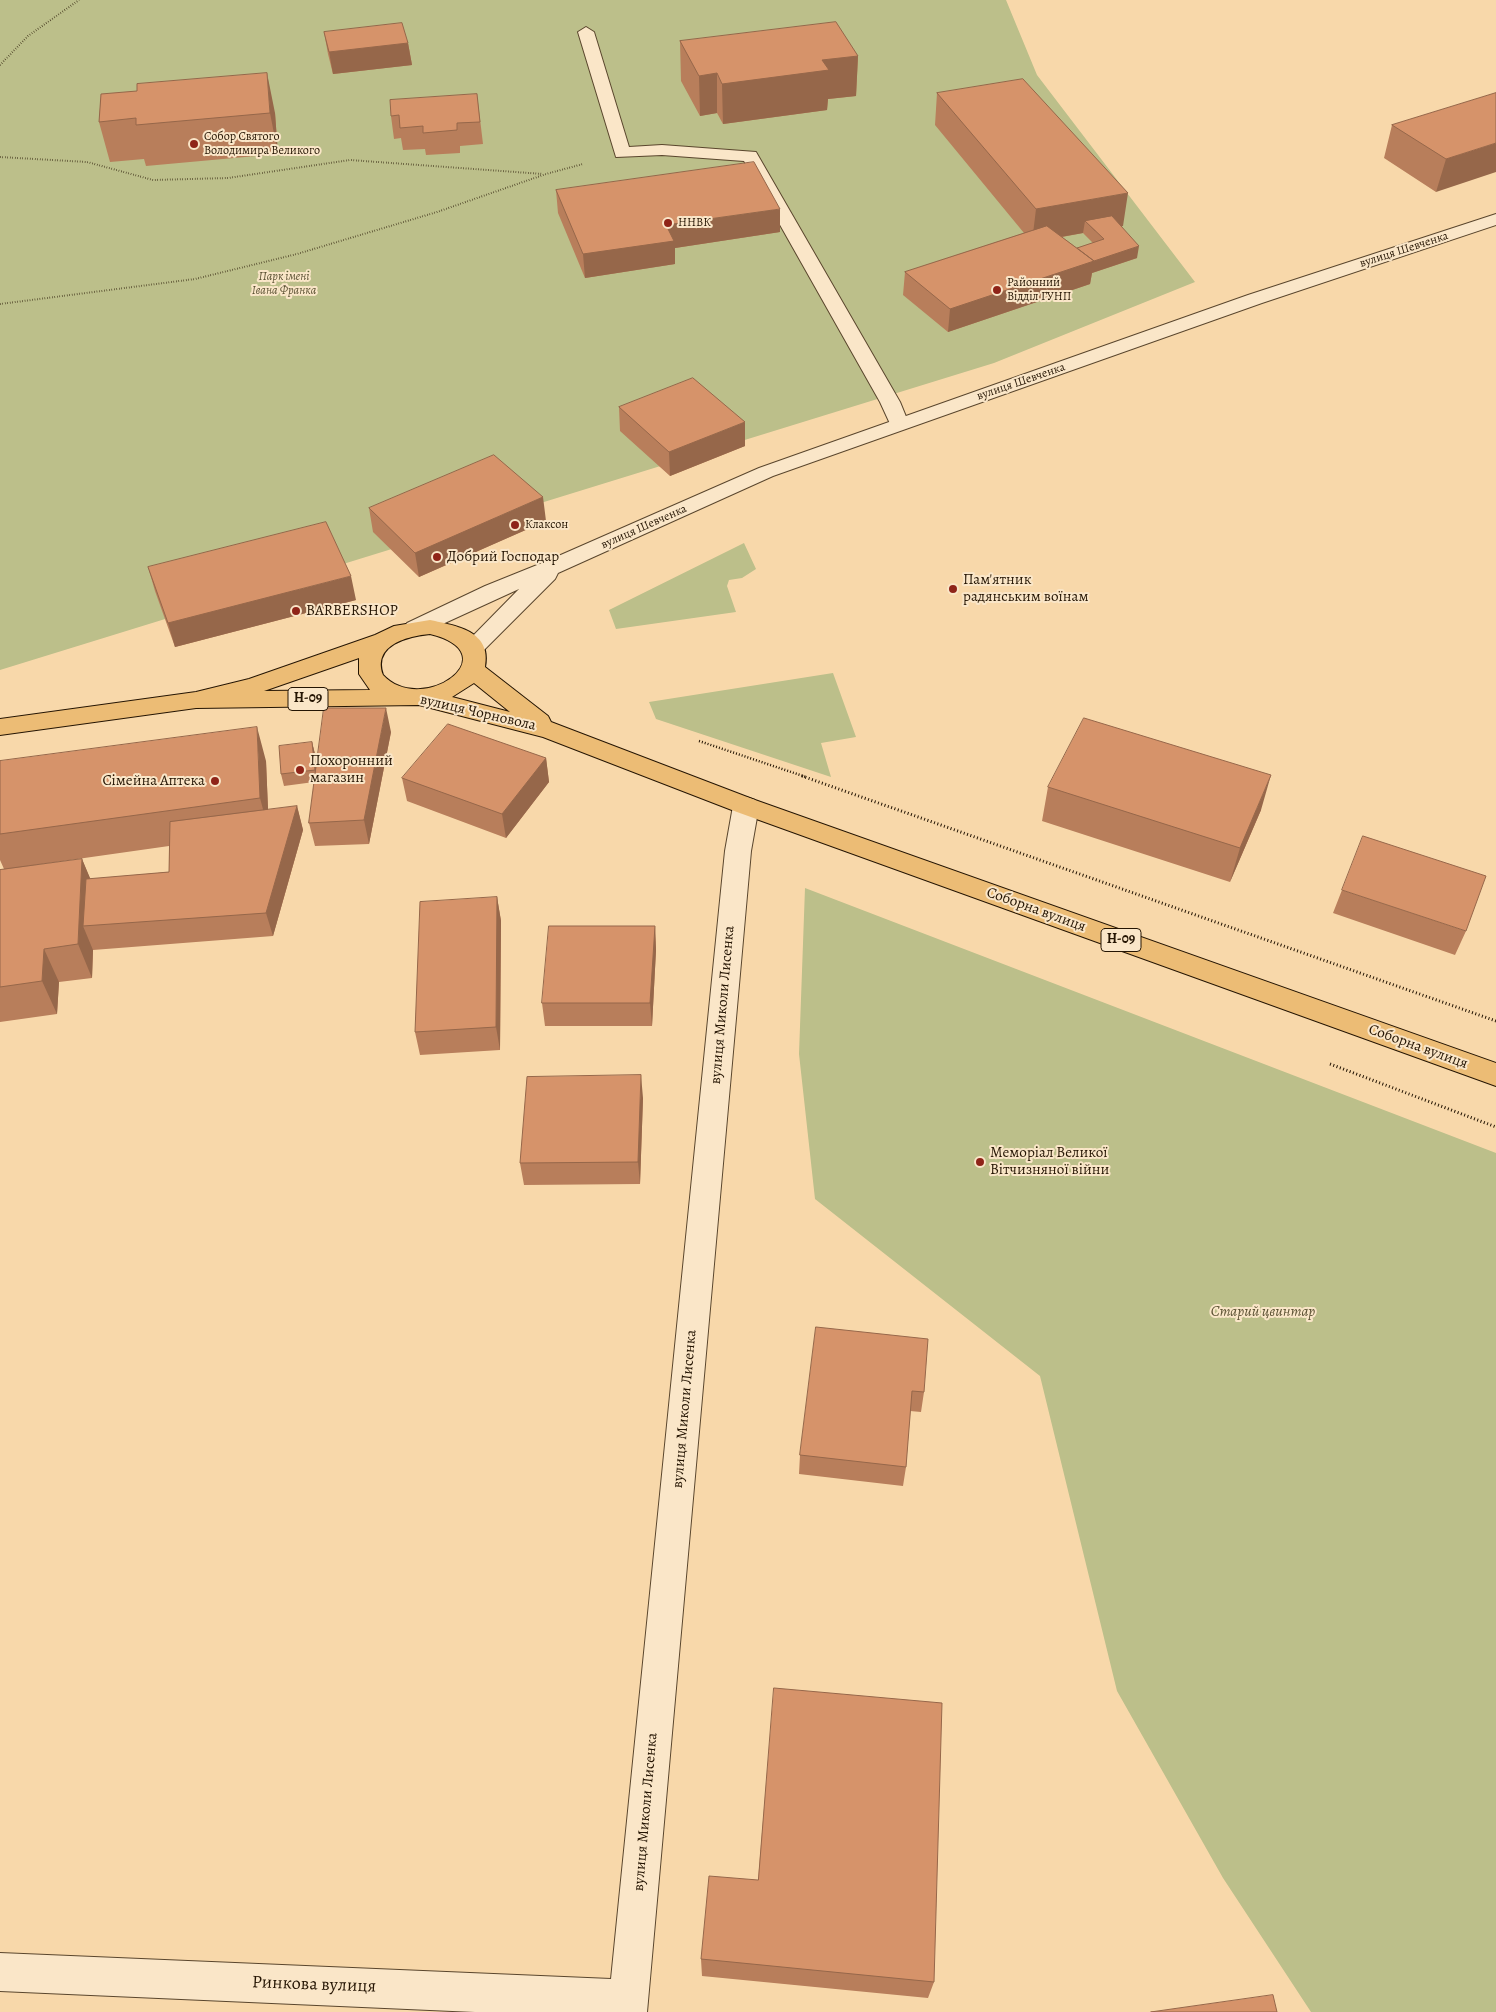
<!DOCTYPE html>
<html>
<head>
<meta charset="utf-8">
<style>
  body { margin:0 }
  canvas { display:block; background:#f8d8aa }
</style>
</head>
<body>
<canvas width="1496" height="2012"></canvas>
<script>
const ctx = document.querySelector('canvas').getContext('2d');
ctx.lineJoin = 'round';
function paint(path, color) { ctx.fillStyle = color; ctx.fill(path, 'evenodd'); }
function trace(path, color, width, dash) { ctx.strokeStyle = color; ctx.lineWidth = width; ctx.lineCap = dash ? 'butt' : 'round'; ctx.setLineDash(dash || []); ctx.stroke(path); }
function drawText(font, color, halo, rows, align = 'center') {
  ctx.font = font + ' Alegreya,serif'; ctx.lineWidth = 4; ctx.setLineDash([]); ctx.textBaseline = 'middle'; ctx.strokeStyle = halo; ctx.fillStyle = color; for (const [text, x, y, turn = 0] of rows) {
    ctx.save(); ctx.translate(x, y); ctx.rotate((+turn || 0) * Math.PI / 180); ctx.textAlign = isNaN(turn) ? turn : align; if (halo) ctx.strokeText(text, 0, 0); ctx.fillText(text, 0, 0); ctx.restore();
  }
}
paint(new Path2D(`
  M0 0H1006L1037 75 1195 282 994 363 0 670Z
  M744 543 756 569 742 578 729 580 727 586 736 612 616 629 609 610Z
  M833 673 856 737 821 743 831 777 656 719 649 702Z
  M805 888 1496 1153V2012H1311L1223 1878 1117 1691 1040 1376 815 1199 799 1054Z`), '#bcbf8a');
const minor = new Path2D(`
  M586 27 594 32 629 147 662 145 756 152 900 402 909 424 906 428 899 430 892 428 880 402 744 161 662 155 616 157 578 32Z
  M746 797 755 800 759 806 751 851 647 2012H475L0 1991V1953L611 1979 725 851 733 806 737 800Z`);
const tertiary = new Path2D(`
  M1496 214V225L1262 303 773 476 558 573 555 579 482 652 474 655 466 652 462 647 519 589 423 633 415 635 407 633 403 628 407 623 485 586 547 561 759 468 1248 295Z`);
const primary = new Path2D(`
  M430 620C457 626 492 631 485 667L548 716 551 722 755 800 1496 1063V1086L737 812 543 737 419 705 196 708 0 735V719L196 692 249 679 375 635 394 626ZM430 634C511 654 422 717 383 675 372 645 408 636 430 634ZM359 658V674L370 690 264 691ZM474 683 510 712 452 697Z`);
trace(minor, '#5a462d', 2);
trace(tertiary, '#5a462d', 2);
trace(primary, '#251503', 2);
trace(new Path2D(`
  M0 65 28 36 79 0
  M0 157 87 162 153 180 228 178 350 160 543 174
  M0 304 195 279 297 254 437 212 546 174 583 164`), '#251503', 2, [0.5, 2]);
trace(new Path2D(`
  M699 741 806 777`), '#251503', 2.5, [1, 2]);
trace(new Path2D(`
  M802 776 1496 1021
  M1330 1064 1496 1127`), '#251503', 3, [1, 2.5]);
paint(minor, '#fae6c8');
paint(tertiary, '#fae6c8');
paint(primary, '#ecbc75');
paint(new Path2D(`
  M324 32 408 43 412 65 333 74 328 54Z
  M680 41 858 56 856 96 828 99 827 110 723 124 717 113 700 116 681 81Z
  M937 93 1123 226H1121L1137 258 1092 273 1090 284 948 332 903 295 905 272 1024 233 935 125ZM1083 233 1093 243 1077 248 1062 237Z
  M1496 93 1436 192 1384 158 1392 125Z
  M101 94 275 113 278 154 146 166 144 159 110 162 99 122Z
  M477 94 483 144 460 146V153L426 155 425 149 403 150 401 138 394 139 391 116Z
  M556 190 780 232 675 248V264L585 278 558 213Z
  M619 407 745 446 670 476 620 431Z
  M369 508 546 521 419 577 373 532Z
  M148 567 356 600 175 647 155 591Z
  M391 732 369 844 315 846 309 823 314 782 284 786 281 774 312 742 315 754 316 767Z
  M546 758 549 782 506 838 407 801 402 778Z
  M0 761H266L268 810 297 806 303 830 273 936 93 950 92 978 59 982 57 1014 0 1022V870L4 869 0 860ZM169 846V872L90 879 82 859 21 867Z
  M1048 787 1261 810 1230 882 1042 821Z
  M1342 890 1466 931 1455 955 1333 913Z
  M497 897 501 921 500 1050 420 1055 415 1032Z
  M655 926 656 950 652 1026H545L542 1003Z
  M643 1098 640 1184 524 1185 520 1163Z
  M816 1327 924 1392 921 1412 910 1411 906 1467 903 1486 799 1474 800 1455Z
  M758 1880 934 1982 928 1998 702 1976 701 1959Z`), '#b87e5b');
paint(new Path2D(`
  M408 43 412 65 333 74 329 52Z
  M858 56 856 96 828 99 827 110 723 124 722 84 822 60Z
  M267 73 275 113 278 154 270 113Z
  M717 73V113L700 116 699 76Z
  M1496 143V172L1436 192 1446 159Z
  M1128 193 1123 226 1095 231 1085 221 1083 233 1032 242 1036 209Z
  M780 209V232L675 248V264L585 278 583 254 666 225Z
  M1139 246 1137 258 1092 273 1090 284 948 332 950 309Z
  M745 422V446L670 476 669 452Z
  M543 497 546 521 419 577 415 553Z
  M351 576 356 600 175 647 168 623Z
  M386 708 391 732 369 844 364 820Z
  M257 727 266 761 269 832 260 798Z
  M312 742 315 754 318 782 315 770Z
  M546 758 549 782 506 838 502 814Z
  M1271 775 1261 810 1230 882 1240 848Z
  M297 806 303 830 273 936 266 913Z
  M82 859 96 892 83 926 93 950 92 978 78 944Z
  M497 897 501 921 500 1050 496 1027Z
  M655 926 656 950 652 1026 650 1003Z
  M44 949 59 982 57 1014 42 981Z
  M641 1075 643 1098 640 1184 638 1162Z`), '#96674a');
const building = new Path2D(`
  M836 22 858 56 822 60 829 70 722 84 717 73 699 76 680 41Z
  M402 23 408 43 329 52 324 32Z
  M267 73 270 113 136 125V118L99 122 101 94 137 91V84Z
  M1023 79 1128 193 1036 209 937 93Z
  M1496 93V143L1446 159 1392 125Z
  M477 94 480 122 457 123V130L423 133V126L400 128 399 115 391 116 390 100Z
  M754 162 780 209 666 225 674 241 583 254 556 190Z
  M1112 216 1139 246 1094 261 1077 248 1104 239 1085 221Z
  M1047 226 1094 261 950 309 905 272Z
  M693 378 745 422 669 452 619 407Z
  M494 455 543 497 415 553 369 508Z
  M326 522 351 576 168 623 148 567Z
  M324 708H386L364 820 309 823Z
  M1084 718 1271 775 1240 848 1048 787Z
  M448 724 546 758 502 814 402 778Z
  M257 727 260 798 0 834V761Z
  M312 742 315 770 281 774 279 746Z
  M297 806 266 913 83 926 86 879 169 872 170 822Z
  M1363 836 1486 876 1466 931 1342 890Z
  M82 859 78 944 44 949 42 981 0 987V870Z
  M497 897 496 1027 415 1032 420 902Z
  M549 926H655L650 1003H542Z
  M641 1075 638 1162 520 1163 527 1077Z
  M816 1327 928 1339 924 1392 912 1391 906 1467 800 1455Z
  M774 1688 942 1703 934 1982 701 1959 709 1876 758 1880Z
  M1273 1995 1277 2012H1151Z`);
paint(building, '#d6936a');
trace(building, '#96674a', 1);
for (const [x, y, r, color] of [
  [194,144,5,"#8f2418"],
  [668,223,5,"#8f2418"],
  [997,290,5,"#8f2418"],
  [515,525,5,"#8f2418"],
  [437,557,5,"#8f2418"],
  [953,589,5,"#8f2418"],
  [296,611,5,"#8f2418"],
  [300,770,5,"#8f2418"],
  [215,781,5,"#8f2418"],
  [980,1162,5,"#8f2418"]
]) { const dot = new Path2D(); dot.arc(x, y, r, 0, 2 * Math.PI); ctx.fillStyle = color; ctx.fill(dot); trace(dot, '#fae6c8', 2); }
drawText('12px', '#251503', '#fae6c8', [
  ["Собор Святого",204,137],
  ["Володимира Великого",204,151],
  ["ННВК",678,223],
  ["Районний",1007,283],
  ["Відділ ГУНП",1007,297],
  ["Клаксон",525,525]
], 'left');
drawText('12px', '#251503', '#fae6c8', [
  ["вулиця Шевченка",1404,250,-18],
  ["вулиця Шевченка",1021,382,-19],
  ["вулиця Шевченка",644,527,-24]
]);
drawText('italic 12px', '#5a5032', '#fae6c8', [
  ["Парк імені",284,277],
  ["Івана Франка",284,291]
]);
for (const [x, y, w] of [
  [308,699,40],
  [1121,940,40]
]) { const box = new Path2D(); box.roundRect(x - w / 2, y - 11.5, w, 23, 4); ctx.fillStyle = '#fae6c8'; ctx.fill(box); trace(box, '#251503', 1); }
drawText('bold 14px', '#251503', null, [
  ["Н-09",308,699],
  ["Н-09",1121,940]
]);
drawText('15px', '#251503', '#fae6c8', [
  ["Добрий Господар",447,557],
  ["Пам'ятник",963,580],
  ["радянським воїнам",963,597],
  ["BARBERSHOP",306,611],
  ["Похоронний",310,761],
  ["магазин",310,778],
  ["Сімейна Аптека",205,781,"right"],
  ["Меморіал Великої",990,1153],
  ["Вітчизняної війни",990,1170]
], 'left');
drawText('15px', '#251503', '#fae6c8', [
  ["вулиця Чорновола",478,713,13],
  ["Соборна вулиця",1036,910,20],
  ["вулиця Миколи Лисенка",723,1005,-85],
  ["Соборна вулиця",1418,1047,20],
  ["вулиця Миколи Лисенка",685,1409,-85],
  ["вулиця Миколи Лисенка",646,1812,-85]
]);
drawText('italic 15px', '#5a5032', '#fae6c8', [
  ["Старий цвинтар",1263,1312]
]);
drawText('18px', '#251503', '#fae6c8', [
  ["Ринкова вулиця",314,1985,2]
]);
</script>
</body>
</html>
